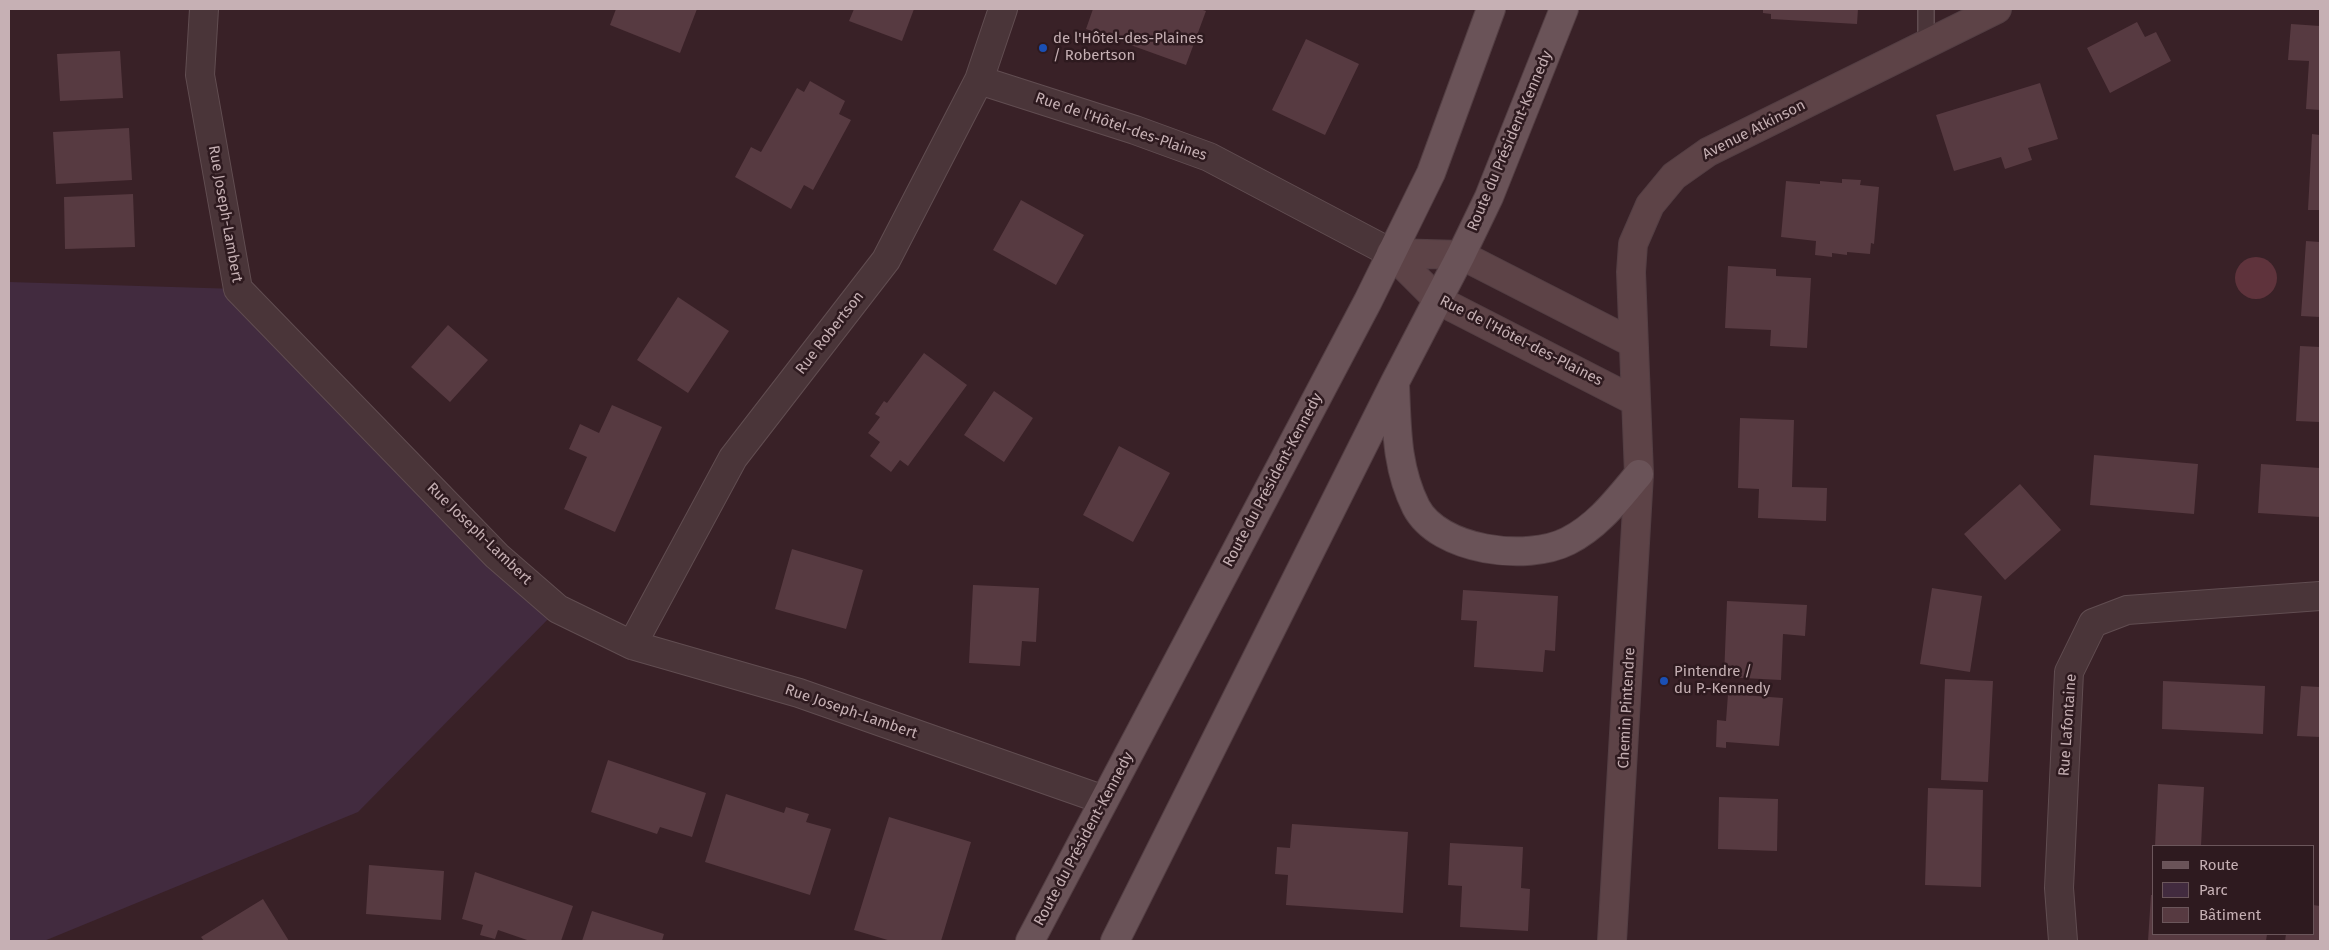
<!DOCTYPE html>
<html>
<head>
<meta charset="utf-8">
<style>
  body { margin:0 }
  #map { position:relative; width:2329px; height:950px; overflow:hidden; background:#392127; font-family:"Fira Sans",sans-serif }
  canvas { display:block }
  .frame { position:absolute; inset:0; border:10px solid #c6b0b4; pointer-events:none }
  .legend { position:absolute; left:2152px; top:845px; width:162px; height:90px; box-sizing:border-box; background:#2e1a1f; border:1px solid #6b565b; margin:0; padding:6px 9px; list-style:none; font-size:15px; color:#c6b0b4 }
  .legend li { display:flex; align-items:center; gap:10px; height:25px }
  .legend b { width:25px; border:1px solid #6b565b }
</style>
</head>
<body>
<div id="map">
<canvas width="2329" height="950"></canvas>
<div class="frame"></div>
<ul class="legend">
<li><b style="height:6px;background:#6a5358"></b>Route</li>
<li><b style="height:14px;background:#422b3f"></b>Parc</li>
<li><b style="height:14px;background:#573a41"></b>Bâtiment</li>
</ul>
</div>
<script>
const ctx = document.querySelector('canvas').getContext('2d');
ctx.lineJoin = 'round';
function paint(path, color) { ctx.fillStyle = color; ctx.fill(path, 'evenodd'); }
function trace(path, color, width, dash) { ctx.strokeStyle = color; ctx.lineWidth = width; ctx.lineCap = dash ? 'butt' : 'round'; ctx.setLineDash(dash || []); ctx.stroke(path); }
function drawText(font, color, halo, rows, align = 'center') {
  ctx.font = font + ' "Fira Sans",sans-serif'; ctx.lineWidth = 5; ctx.setLineDash([]); ctx.textBaseline = 'middle'; ctx.strokeStyle = halo; ctx.fillStyle = color; for (const [text, x, y, turn = 0] of rows) {
    ctx.save(); ctx.translate(x, y); ctx.rotate((+turn || 0) * Math.PI / 180); ctx.textAlign = isNaN(turn) ? turn : align; if (halo) ctx.strokeText(text, 0, 0); ctx.fillText(text, 0, 0); ctx.restore();
  }
}
paint(new Path2D(`
  M9 282 238 289 558 609 358 812 44 941H9Z`), '#422b3f');
paint(new Path2D(`
  M2235 278a21 21 0 1 1 42 0a21 21 0 1 1-42 0Z`), '#5f333c');
paint(new Path2D(`
  M616 9H697L680 53 610 25Z
  M854 9H914L902 41 849 21Z
  M1093 9H1200L1206 11 1186 65 1086 29Z
  M1763 9H1858L1857 24 1771 19V14L1763 13Z
  M2137 22 2145 37 2156 32 2171 61 2110 93 2087 48Z
  M2291 24 2320 26V110L2306 109 2309 61 2288 60Z
  M1306 39 1359 64 1325 135 1272 110Z
  M120 51 123 98 60 101 57 54Z
  M810 81 845 101 839 114 851 120 813 190 804 185 791 209 735 177 751 147 761 152 797 88 804 92Z
  M2040 83 2058 139 2028 148 2032 160 2005 169 2001 157 1954 171 1936 115Z
  M129 128 132 180 56 184 53 132Z
  M2312 134 2320 135V210H2308Z
  M1842 179 1861 180 1860 185 1879 187 1874 244 1871 243 1870 254 1847 252V255L1832 253V257L1815 255 1816 241 1781 237 1786 181 1820 184V181L1842 183Z
  M133 194 135 247 65 249 64 197Z
  M1021 200 1084 235 1056 285 993 250Z
  M2306 241 2320 242V317L2301 316Z
  M1728 266 1776 269V276L1811 278 1807 348 1770 346 1771 330 1725 328Z
  M678 297 729 331 688 393 637 360Z
  M448 325 488 360 450 402 411 367Z
  M2300 346 2320 347V422L2296 421Z
  M924 353 967 385 908 466 900 460 891 472 870 456 880 442 868 433 880 417 875 414 884 401 887 403Z
  M994 391 1033 418 1004 462 964 435Z
  M612 405 662 427 615 532 564 509 587 457 569 449 580 424 599 433Z
  M1740 418 1794 420 1792 487 1827 488 1826 521 1758 518 1759 489 1738 488Z
  M1119 446 1170 473 1133 542 1083 515Z
  M2094 455 2198 464 2194 514 2090 505Z
  M2261 464 2320 468V517L2258 513Z
  M2020 484 2061 530 2005 580 1964 534Z
  M792 549 863 570 846 629 775 609Z
  M973 585 1039 588 1036 642 1022 641 1020 666 969 663Z
  M1932 588 1982 596 1970 672 1920 664Z
  M1463 590 1558 596 1555 651 1545 650 1543 672 1474 667 1477 621 1461 620Z
  M1727 601 1807 605 1805 636 1783 634 1781 680 1724 677Z
  M1945 679 1993 681 1988 782 1941 780Z
  M2163 681 2265 686 2263 734 2162 729Z
  M2301 686 2320 687V737L2297 736Z
  M1728 694 1783 698 1779 746 1726 742V748L1716 747 1717 720 1726 721Z
  M608 760 706 793 692 837 660 827 657 834 591 812Z
  M2158 784 2204 787 2201 846H2155Z
  M1928 788 1983 790 1981 887 1925 885Z
  M726 794 784 813 786 807 809 814 806 822 831 829 810 895 705 862Z
  M1719 797 1778 799 1777 851 1718 849Z
  M889 817 971 842 941 941H891L854 930Z
  M1292 824 1408 832 1403 913 1286 905 1288 875 1275 874 1277 847 1290 848Z
  M1450 843 1523 847 1521 888 1530 889 1528 931 1460 927 1462 886 1448 885Z
  M369 865 444 871 441 920 366 914Z
  M475 872 573 906 561 941H530L498 930 495 939 480 935 483 925 462 919Z
  M2151 895H2153V934H2267L2266 941H2148Z
  M263 899 289 941H204L201 937Z
  M2313 905 2320 906V941H2285L2286 934H2313Z
  M592 911 664 934 662 941H582Z`), '#573a41');
const lane = new Path2D(`
  M1926 44V9`);
const street = new Path2D(`
  M204 9 200 75 238 289 497 556 558 609 632 645 799 693 1104 800
  M979 80 1135 130 1209 157 1391 253
  M632 645 733 458 886 260 979 80 1003 9
  M2063 941 2059 888 2069 672 2093 623 2127 610 2320 596`);
const secondary = new Path2D(`
  M1391 253 1438 300 1635 401
  M1391 253 1461 255 1633 343
  M1612 941 1639 474 1631 272 1633 244 1650 205 1674 176 1708 152 1997 9`);
const primary = new Path2D(`
  M1395 385C1397 428 1396 467 1416 507 1439 551 1527 562 1568 541 1598 526 1618 499 1639 474
  M1030 941 1368 301 1431 173 1491 9
  M1115 941 1395 382 1461 255 1489 197 1564 9`);
trace(lane, '#614d51', 18);
trace(street, '#614d51', 30);
trace(secondary, '#533e43', 30);
trace(primary, '#533e43', 30);
trace(lane, '#4a3539', 15);
trace(street, '#4a3539', 28);
trace(secondary, '#5d4347', 28);
trace(primary, '#6a5358', 28);
for (const [x, y, r, color] of [
  [1043,48,5,"#1a4fb4"],
  [1664,681,5,"#1a4fb4"]
]) { const dot = new Path2D(); dot.arc(x, y, r, 0, 2 * Math.PI); ctx.fillStyle = color; ctx.fill(dot); trace(dot, '#2e1a1f', 2); }
drawText('15px', '#c6b0b4', '#2e1a1f', [
  ["de l'Hôtel-des-Plaines",1053,39],
  ["/ Robertson",1053,56],
  ["Pintendre /",1674,672],
  ["du P.-Kennedy",1674,689]
], 'left');
drawText('15px', '#c6b0b4', '#2e1a1f', [
  ["Rue de l'Hôtel-des-Plaines",1121,127,19],
  ["Avenue Atkinson",1754,130,-27],
  ["Route du Président-Kennedy",1510,141,-67],
  ["Rue Joseph-Lambert",225,214,80],
  ["Rue Robertson",830,333,-52],
  ["Rue de l'Hôtel-des-Plaines",1521,341,27],
  ["Route du Président-Kennedy",1273,480,-62],
  ["Rue Joseph-Lambert",479,534,44],
  ["Chemin Pintendre",1627,708,-87],
  ["Rue Joseph-Lambert",851,712,19],
  ["Rue Lafontaine",2068,725,-86],
  ["Route du Président-Kennedy",1084,839,-62]
]);
</script>
</body>
</html>
